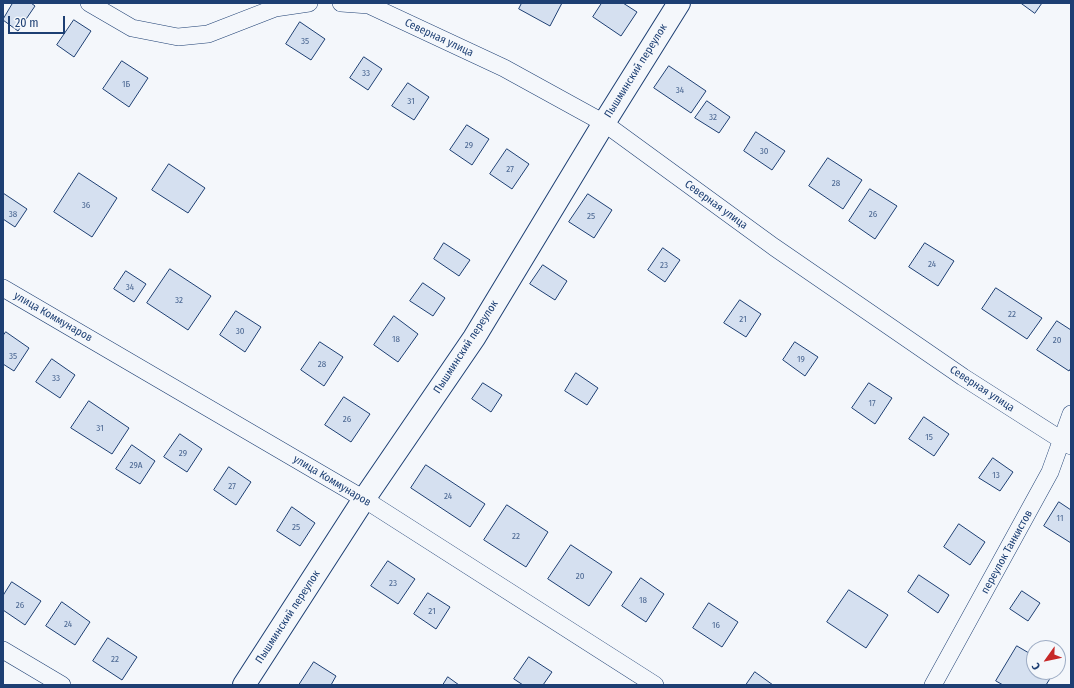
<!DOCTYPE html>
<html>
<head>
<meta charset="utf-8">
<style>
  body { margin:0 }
  #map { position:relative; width:1074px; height:688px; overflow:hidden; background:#f4f7fb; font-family:"Fira Sans Condensed",sans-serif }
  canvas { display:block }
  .frame { position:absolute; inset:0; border:4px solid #1d3f73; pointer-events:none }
  .north { position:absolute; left:1026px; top:640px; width:40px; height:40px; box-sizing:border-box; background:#f4f7fb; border:1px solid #9eadc5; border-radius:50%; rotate:237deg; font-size:11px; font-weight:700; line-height:16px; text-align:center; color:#1d3f73 }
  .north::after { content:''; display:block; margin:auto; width:14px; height:18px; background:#c62828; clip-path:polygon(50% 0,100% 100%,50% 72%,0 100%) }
  .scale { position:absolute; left:8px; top:16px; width:57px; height:18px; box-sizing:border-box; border:2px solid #1d3f73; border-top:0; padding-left:5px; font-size:12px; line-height:14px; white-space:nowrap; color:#1d3f73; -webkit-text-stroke:3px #f4f7fb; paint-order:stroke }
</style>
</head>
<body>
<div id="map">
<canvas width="1074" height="688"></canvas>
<div class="frame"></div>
<div class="north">С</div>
<div class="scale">20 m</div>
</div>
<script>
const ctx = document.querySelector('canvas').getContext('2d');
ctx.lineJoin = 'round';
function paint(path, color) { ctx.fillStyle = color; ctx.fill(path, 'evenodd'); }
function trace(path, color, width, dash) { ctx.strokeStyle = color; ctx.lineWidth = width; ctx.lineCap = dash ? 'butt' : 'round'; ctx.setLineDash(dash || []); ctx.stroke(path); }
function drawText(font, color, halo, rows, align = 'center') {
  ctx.font = font + ' "Fira Sans Condensed",sans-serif'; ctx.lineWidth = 3; ctx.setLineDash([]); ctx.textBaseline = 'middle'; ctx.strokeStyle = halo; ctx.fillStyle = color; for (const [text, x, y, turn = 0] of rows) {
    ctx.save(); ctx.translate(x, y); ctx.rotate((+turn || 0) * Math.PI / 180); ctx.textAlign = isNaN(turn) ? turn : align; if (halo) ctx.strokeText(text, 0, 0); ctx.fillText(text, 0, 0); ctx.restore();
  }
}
const building = new Path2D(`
  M13 3H31L35 6 18 31 3 20Z
  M522 3H562L550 26 519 9Z
  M602 3H623L637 12 621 36 593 17Z
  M1021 3H1042L1035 13Z
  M74 20 91 31 74 57 57 45Z
  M300 22 325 39 311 60 286 44Z
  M364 57 382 69 368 90 350 78Z
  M122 61 148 78 129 107 103 89Z
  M669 66 706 91 691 113 654 88Z
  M408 83 429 97 414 120 392 106Z
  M707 101 730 117 719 133 695 118Z
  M467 125 489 139 472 165 450 150Z
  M756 132 785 151 772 170 744 151Z
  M507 149 529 164 512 189 490 174Z
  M828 158 862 180 843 209 809 186Z
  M169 164 205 188 188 213 152 190Z
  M79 173 117 198 92 237 54 212Z
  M870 189 897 206 875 239 849 221Z
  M3 193 27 209 15 227 3 219Z
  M588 194 612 210 594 238 569 222Z
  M444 243 470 260 459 276 434 259Z
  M925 243 954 261 938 286 909 267Z
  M663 248 680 260 665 282 648 270Z
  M543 265 567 281 555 300 530 284Z
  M170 269 211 296 188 330 147 303Z
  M126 271 146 284 134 302 114 289Z
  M423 283 445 298 433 316 410 301Z
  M996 288 1042 318 1027 339 982 309Z
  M740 300 761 314 746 337 724 323Z
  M236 311 261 327 245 352 220 335Z
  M394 316 418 334 398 362 374 345Z
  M1057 321 1071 330V368L1069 371 1037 350Z
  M6 332 29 348 14 371 3 364V336Z
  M320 342 343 357 324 386 301 370Z
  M795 342 818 357 805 376 783 360Z
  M52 359 75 375 60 398 36 382Z
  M576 373 598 388 587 405 565 391Z
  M483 383 502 395 491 412 472 399Z
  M869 383 892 398 875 424 852 408Z
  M344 397 370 414 351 442 325 425Z
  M89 401 129 428 112 454 71 428Z
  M924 417 949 434 934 456 909 439Z
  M180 434 202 449 187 472 164 457Z
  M132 445 155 461 140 484 116 469Z
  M993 458 1013 472 1000 491 979 478Z
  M426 465 485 504 470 527 411 488Z
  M229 467 251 482 236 505 214 490Z
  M1059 502 1071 510V543L1044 526Z
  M507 505 548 532 526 567 484 540Z
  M292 507 315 523 300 546 277 531Z
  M959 524 985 542 970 565 944 547Z
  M571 545 612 572 589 606 548 579Z
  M388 561 415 579 398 604 371 586Z
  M919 575 949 595 938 613 908 592Z
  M641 578 664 594 646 622 622 606Z
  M12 582 41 601 25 625 3 610V596Z
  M849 590 888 615 866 648 827 622Z
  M1022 591 1040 603 1028 621 1010 609Z
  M428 593 450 607 436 629 414 614Z
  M62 602 90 622 75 645 46 626Z
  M709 603 738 622 722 647 693 628Z
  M108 638 137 657 122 680 93 661Z
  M1017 646 1034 656V672H1054L1046 685H1003L996 681Z
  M529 657 552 672 543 685H523L514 679Z
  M314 662 336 676 331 685H299Z
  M755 672 773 685H746Z
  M448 677 459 685H443Z`);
paint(building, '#d5e0f0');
trace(building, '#1d3f73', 1);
const minor = new Path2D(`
  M89 3 132 28 178 37 208 34 275 8 309 3
  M341 3 369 5 504 68 604 123 774 247 963 377 1071 446
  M3 288 364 499 655 685
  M3 650 62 685
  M933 685 1050 472 1071 414`);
const tertiary = new Path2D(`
  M244 685 364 499 474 338 604 123 679 3`);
trace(minor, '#1d3f73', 18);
trace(tertiary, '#1d3f73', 24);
trace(minor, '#f4f7fb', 17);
trace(tertiary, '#f4f7fb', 22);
drawText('9px', '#4b6792', null, [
  ["35",305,41],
  ["33",366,73],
  ["1Б",126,84],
  ["34",680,90],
  ["31",411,101],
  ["32",713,117],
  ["29",469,145],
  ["30",764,151],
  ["27",510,169],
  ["28",836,183],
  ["36",86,205],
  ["38",13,214],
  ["26",873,214],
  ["25",591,216],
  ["24",932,264],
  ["23",664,265],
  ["34",130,287],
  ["32",179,300],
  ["22",1012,314],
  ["21",743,319],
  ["30",240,331],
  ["18",396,339],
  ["20",1057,340],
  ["35",13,356],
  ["19",801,359],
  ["28",322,364],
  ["33",56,378],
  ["17",872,403],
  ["26",347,419],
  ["31",100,428],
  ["15",929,437],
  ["29",183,453],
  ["29А",136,465],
  ["13",996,475],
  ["27",232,486],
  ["24",448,496],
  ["11",1060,518],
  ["25",296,527],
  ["22",516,536],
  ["20",580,576],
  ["23",393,583],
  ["18",643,600],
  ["26",20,605],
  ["21",432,611],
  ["24",68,624],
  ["16",716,625],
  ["22",115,659]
]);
drawText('11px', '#1d3f73', '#f4f7fb', [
  ["Северная улица",439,38,25],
  ["Пышминский переулок",636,71,-58],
  ["Северная улица",716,205,36],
  ["улица Коммунаров",53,317,30],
  ["Пышминский переулок",466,347,-57],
  ["Северная улица",982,389,33],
  ["улица Коммунаров",332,481,31],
  ["переулок Танкистов",1007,552,-61],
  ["Пышминский переулок",288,617,-57]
]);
</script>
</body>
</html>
